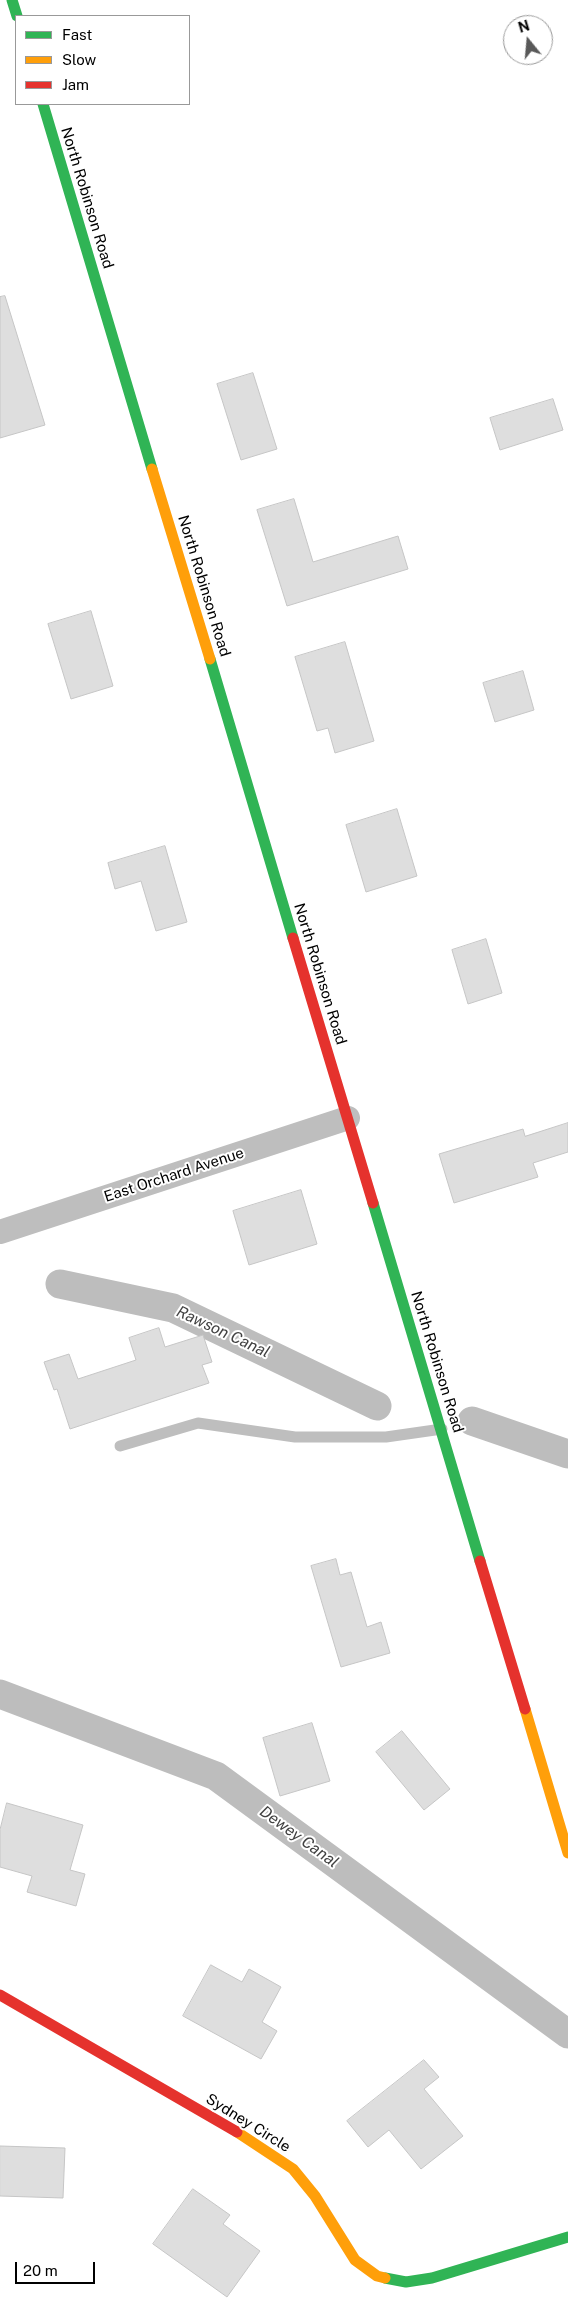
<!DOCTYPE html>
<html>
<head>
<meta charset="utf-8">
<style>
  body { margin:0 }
  #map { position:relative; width:568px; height:2300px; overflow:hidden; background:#fff; font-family:"Public Sans",sans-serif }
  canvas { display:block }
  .legend { position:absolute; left:15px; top:15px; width:175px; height:90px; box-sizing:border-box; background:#fff; border:1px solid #999; margin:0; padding:6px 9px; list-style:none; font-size:15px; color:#000 }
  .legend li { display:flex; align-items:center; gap:10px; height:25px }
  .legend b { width:25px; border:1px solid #999 }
  .north { position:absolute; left:503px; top:15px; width:50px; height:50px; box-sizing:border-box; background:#fff; border:1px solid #999; border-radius:50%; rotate:343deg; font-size:14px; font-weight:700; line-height:20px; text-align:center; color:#000 }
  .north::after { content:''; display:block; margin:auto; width:18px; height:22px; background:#595959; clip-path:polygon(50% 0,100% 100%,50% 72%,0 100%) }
  .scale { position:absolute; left:15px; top:2262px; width:80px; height:22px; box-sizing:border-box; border:2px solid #000; border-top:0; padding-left:6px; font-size:15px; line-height:18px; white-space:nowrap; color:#000; -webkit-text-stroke:4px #fff; paint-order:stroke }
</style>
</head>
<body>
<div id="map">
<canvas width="568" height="2300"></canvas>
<ul class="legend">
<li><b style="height:6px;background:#30b455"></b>Fast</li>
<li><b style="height:6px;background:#ff9f0a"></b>Slow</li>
<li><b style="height:6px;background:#e5322d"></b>Jam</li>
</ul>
<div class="north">N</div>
<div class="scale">20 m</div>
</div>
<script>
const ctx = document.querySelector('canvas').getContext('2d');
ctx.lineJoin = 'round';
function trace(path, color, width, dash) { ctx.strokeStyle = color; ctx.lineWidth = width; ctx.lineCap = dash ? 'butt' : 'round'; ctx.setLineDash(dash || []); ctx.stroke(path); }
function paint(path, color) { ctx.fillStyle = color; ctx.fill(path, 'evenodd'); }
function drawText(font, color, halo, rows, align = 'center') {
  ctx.font = font + ' "Public Sans",sans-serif'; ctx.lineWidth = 4; ctx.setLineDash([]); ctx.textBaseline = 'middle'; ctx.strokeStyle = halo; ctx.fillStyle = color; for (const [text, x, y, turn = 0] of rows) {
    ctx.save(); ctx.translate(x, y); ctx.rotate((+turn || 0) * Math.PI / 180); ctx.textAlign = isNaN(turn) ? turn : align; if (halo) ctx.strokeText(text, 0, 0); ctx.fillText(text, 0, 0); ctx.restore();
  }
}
trace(new Path2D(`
  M60 1284 173 1308 377 1406
  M472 1421 568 1454
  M0 1694 216 1776 568 2034`), '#bdbdbd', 29);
const building = new Path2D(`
  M5 296 45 425 0 438V297Z
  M253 373 277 449 241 460 217 384Z
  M553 399 563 430 500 450 490 418Z
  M294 499 313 562 398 536 408 569 287 606 257 510Z
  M91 611 113 686 71 699 48 624Z
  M345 642 374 741 335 753 328 728 317 731 295 657Z
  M523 671 534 710 495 722 483 683Z
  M397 809 417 876 366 892 346 825Z
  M165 846 187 922 156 931 141 881 115 889 108 863Z
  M486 939 502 993 468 1004 452 950Z
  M568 1123V1152L533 1163 538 1177 454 1203 439 1154 523 1129 525 1136Z
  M301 1190 317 1244 249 1265 233 1211Z
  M159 1328 165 1347 203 1335 212 1362 202 1365 209 1383 70 1429 57 1389 54 1390 44 1362 69 1354 78 1379 136 1360 129 1338Z
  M336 1559 340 1575 351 1572 367 1627 381 1622 390 1653 341 1667 311 1566Z
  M312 1723 330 1781 280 1796 263 1738Z
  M402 1731 450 1789 424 1810 376 1752Z
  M7 1803 83 1825 70 1870 85 1874 76 1906 27 1892 32 1876 0 1867V1830Z
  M211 1965 242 1982 249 1969 281 1987 262 2022 277 2031 261 2059 183 2016Z
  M424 2060 439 2077 424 2089 463 2136 421 2169 389 2130 368 2147 347 2121Z
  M0 2146 65 2148 63 2198 0 2196Z
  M193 2189 230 2215 223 2224 260 2251 227 2297 153 2244Z`);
paint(building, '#dedede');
trace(building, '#c6c6c6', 1);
trace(new Path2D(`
  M120 1446 198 1423 295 1437H386L442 1429`), '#bebebe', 11);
trace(new Path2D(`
  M0 1232 348 1118`), '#bebebe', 24);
trace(new Path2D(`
  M12 0 17 16
  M43 104 152 469
  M210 659 293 938
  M373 1203 480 1561
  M385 2278 406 2282 432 2278 568 2237`), '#30b455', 11);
trace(new Path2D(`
  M152 469 210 659
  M525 1709 568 1853
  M237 2132 293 2169 315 2196 355 2260 377 2276 385 2278`), '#ff9f0a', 11);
trace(new Path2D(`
  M293 938 373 1203
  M480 1561 525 1709
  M0 1995 237 2132`), '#e5322d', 11);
drawText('15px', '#000', '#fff', [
  ["North Robinson Road",87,198,73],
  ["North Robinson Road",204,586,73],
  ["North Robinson Road",320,974,73],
  ["East Orchard Avenue",174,1175,-18],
  ["North Robinson Road",437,1362,73],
  ["Sydney Circle",248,2123,32]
]);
drawText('italic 16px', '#424242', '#fff', [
  ["Rawson Canal",223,1332,25],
  ["Dewey Canal",299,1837,36]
]);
</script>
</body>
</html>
